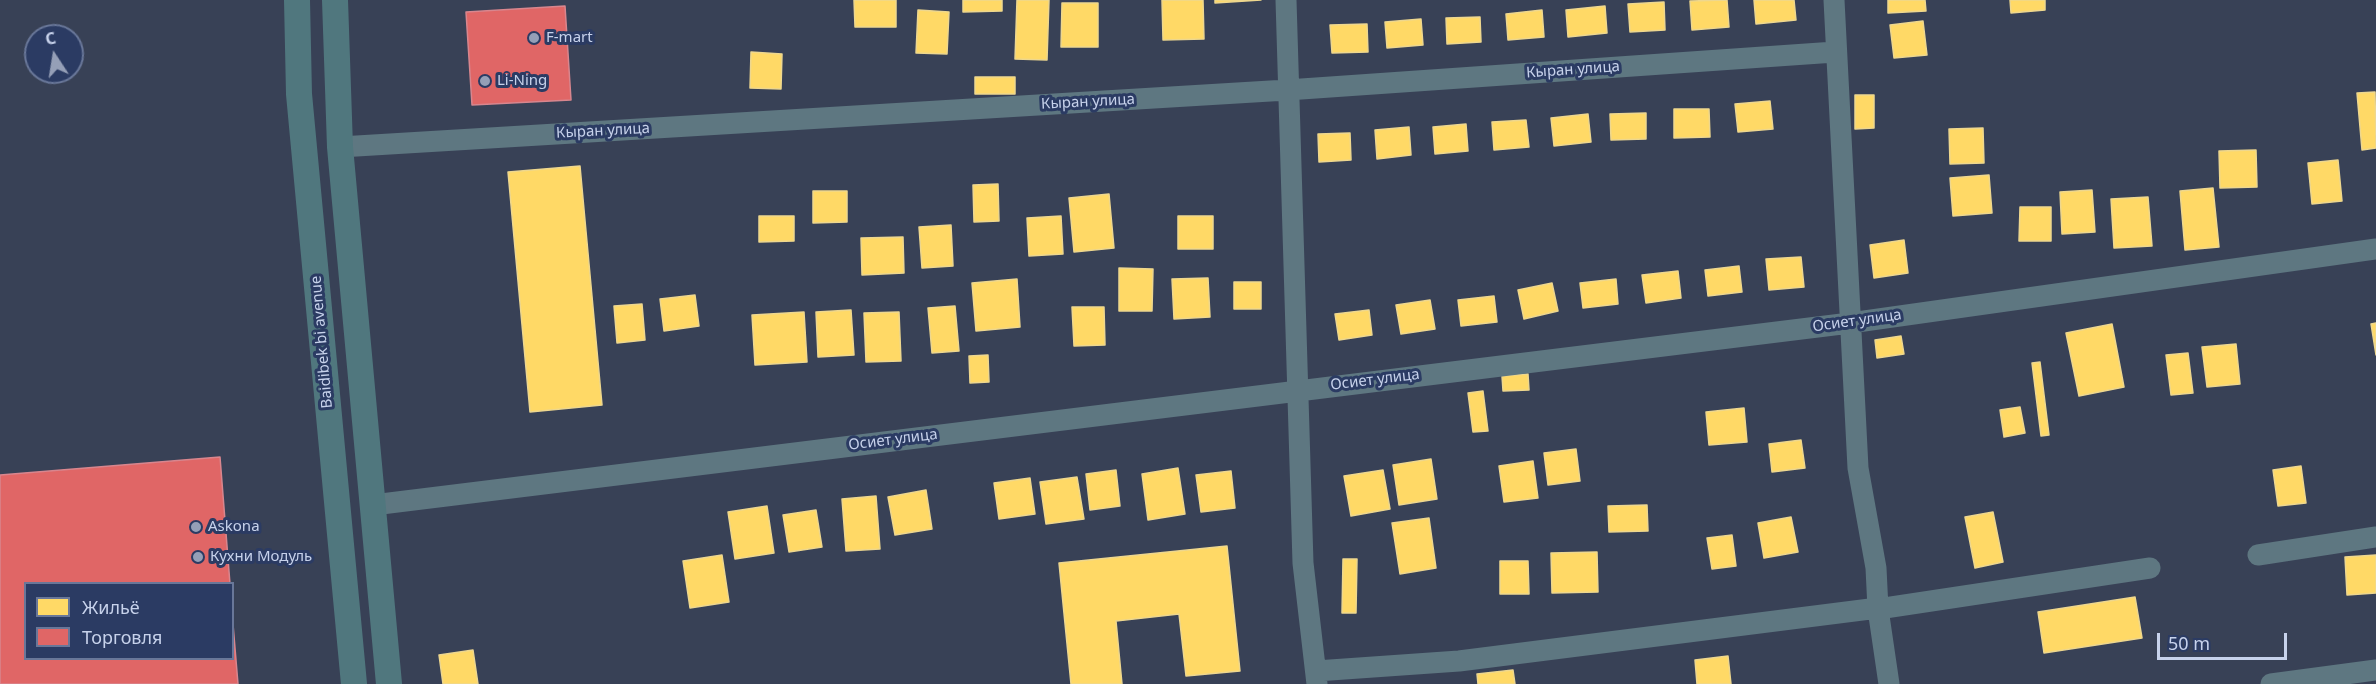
<!DOCTYPE html>
<html>
<head>
<meta charset="utf-8">
<style>
  body { margin:0 }
  #map { position:relative; width:2376px; height:684px; overflow:hidden; background:#384156; font-family:"Noto Sans",sans-serif }
  canvas { display:block }
  .legend { position:absolute; left:24px; top:582px; width:210px; height:78px; box-sizing:border-box; background:#2b3b63; border:2px solid #697799; margin:0; padding:8px 10px; list-style:none; font-size:18px; color:#c7d2eb }
  .legend li { display:flex; align-items:center; gap:12px; height:30px }
  .legend b { width:30px; border:2px solid #697799 }
  .north { position:absolute; left:24px; top:24px; width:60px; height:60px; box-sizing:border-box; background:#2b3b63; border:2px solid #697799; border-radius:50%; rotate:348deg; font-size:16px; font-weight:700; line-height:24px; text-align:center; color:#c7d2eb }
  .north::after { content:''; display:block; margin:auto; width:21px; height:27px; background:#959fb7; clip-path:polygon(50% 0,100% 100%,50% 72%,0 100%) }
  .scale { position:absolute; left:2157px; top:633px; width:130px; height:27px; box-sizing:border-box; border:3px solid #c7d2eb; border-top:0; padding-left:8px; font-size:18px; line-height:21px; white-space:nowrap; color:#c7d2eb; -webkit-text-stroke:4px #2b3b63; paint-order:stroke }
</style>
</head>
<body>
<div id="map">
<canvas width="2376" height="684"></canvas>
<ul class="legend">
<li><b style="height:16px;background:#ffd966"></b>Жильё</li>
<li><b style="height:16px;background:#e06666"></b>Торговля</li>
</ul>
<div class="north">С</div>
<div class="scale">50 m</div>
</div>
<script>
const ctx = document.querySelector('canvas').getContext('2d');
ctx.lineJoin = 'round';
function paint(path, color) { ctx.fillStyle = color; ctx.fill(path, 'evenodd'); }
function trace(path, color, width, dash) { ctx.strokeStyle = color; ctx.lineWidth = width; ctx.lineCap = dash ? 'butt' : 'round'; ctx.setLineDash(dash || []); ctx.stroke(path); }
function drawText(font, color, halo, rows, align = 'center') {
  ctx.font = font + ' "Noto Sans",sans-serif'; ctx.lineWidth = 6; ctx.setLineDash([]); ctx.textBaseline = 'middle'; ctx.strokeStyle = halo; ctx.fillStyle = color; for (const [text, x, y, turn = 0] of rows) {
    ctx.save(); ctx.translate(x, y); ctx.rotate((+turn || 0) * Math.PI / 180); ctx.textAlign = isNaN(turn) ? turn : align; if (halo) ctx.strokeText(text, 0, 0); ctx.fillText(text, 0, 0); ctx.restore();
  }
}
const homes = new Path2D(`
  M854 0H896V27H855Z
  M963 0H1002V11L963 12Z
  M1017 0H1049L1047 60 1015 59Z
  M1162 0H1203L1204 39 1163 40Z
  M1215 0H1261L1215 3Z
  M1727 0 1729 27 1692 30 1690 1Z
  M1754 0H1794L1796 20 1756 24Z
  M1888 0H1925L1926 11 1888 13Z
  M2010 0H2045V10L2011 13Z
  M1664 2 1665 30 1630 32 1628 4Z
  M1062 3H1098V47H1061Z
  M1605 6 1607 33 1568 37 1566 10Z
  M918 10 949 12 947 54 916 53Z
  M1542 10 1544 37 1508 40 1506 14Z
  M1480 17 1481 42 1447 44 1446 18Z
  M1421 19 1423 45 1387 48 1385 22Z
  M1923 21 1927 55 1894 58 1890 25Z
  M1367 24 1368 52 1332 53 1330 25Z
  M751 52 782 54 781 89 750 88Z
  M975 77H1015V94H975Z
  M2375 92 2376 148 2362 150 2357 93Z
  M1855 95H1874V128L1855 129Z
  M1770 101 1773 129 1738 132 1735 104Z
  M1674 109H1709L1710 137 1674 138Z
  M1646 113V139L1611 140 1610 114Z
  M1588 114 1591 142 1554 146 1551 118Z
  M1526 120 1529 147 1494 150 1492 122Z
  M1466 124 1468 151 1435 154 1433 127Z
  M1409 127 1411 155 1377 159 1375 130Z
  M1983 128 1984 163 1950 164 1949 129Z
  M1350 133 1351 160 1319 162 1318 134Z
  M2256 150 2257 187 2220 188 2219 151Z
  M2338 160 2342 201 2312 204 2308 163Z
  M580 166 602 405 530 412 508 172Z
  M1989 175 1992 213 1953 216 1950 178Z
  M998 184 999 221 974 222 973 185Z
  M2213 188 2219 247 2185 250 2180 191Z
  M2092 190 2095 232 2062 234 2060 192Z
  M813 191H847V222L813 223Z
  M1109 194 1114 248 1074 252 1069 198Z
  M2148 197 2152 246 2114 248 2111 199Z
  M2020 207H2051V241H2019Z
  M759 216H794V241L759 242Z
  M1061 216 1063 254 1029 256 1027 218Z
  M1178 216H1213V249H1178Z
  M951 225 953 266 922 268 919 227Z
  M903 237 904 273 862 275 861 238Z
  M1904 240 1908 273 1874 278 1870 245Z
  M1801 257 1804 287 1769 290 1766 259Z
  M1739 266 1742 292 1708 296 1705 270Z
  M1119 268 1153 269 1152 311H1119Z
  M1678 271 1681 298 1646 303 1642 275Z
  M1208 278 1210 317 1174 319 1172 279Z
  M1017 279 1020 327 976 331 972 283Z
  M1616 279 1618 304 1583 308 1580 283Z
  M1234 282H1261V309H1234Z
  M1552 283 1558 311 1524 319 1518 290Z
  M695 295 699 326 664 331 660 299Z
  M1494 296 1497 322 1461 326 1458 300Z
  M1430 300 1435 329 1401 334 1396 305Z
  M642 304 645 340 617 343 614 306Z
  M955 306 959 351 932 353 928 308Z
  M1072 307H1104L1105 345 1074 346Z
  M851 310 854 355 818 357 816 312Z
  M1369 310 1372 335 1339 340 1335 314Z
  M804 312 807 362 755 365 752 315Z
  M899 312 901 361 866 362 864 313Z
  M2376 323V355L2371 324Z
  M2112 324 2124 387 2079 396 2066 333Z
  M1901 336 1904 354 1877 358 1875 340Z
  M2236 344 2240 384 2207 387 2202 347Z
  M2188 353 2193 393 2171 395 2166 355Z
  M988 355 989 382 970 383 969 356Z
  M2040 362 2049 435 2041 436 2032 363Z
  M1528 374 1529 390 1503 391 1502 376Z
  M1483 391 1488 431 1473 432 1468 393Z
  M2020 407 2025 433 2004 437 2000 410Z
  M1744 408 1747 442 1709 445 1706 412Z
  M1801 440 1805 468 1772 472 1769 444Z
  M1576 449 1580 481 1548 485 1544 453Z
  M1431 459 1437 499 1399 505 1393 465Z
  M1533 461 1538 498 1504 502 1499 466Z
  M2301 466 2306 503 2278 506 2273 470Z
  M1178 468 1185 514 1148 520 1142 474Z
  M1116 470 1120 506 1090 510 1086 474Z
  M1383 470 1390 509 1351 516 1344 476Z
  M1231 471 1235 508 1201 512 1196 475Z
  M1077 477 1084 519 1046 524 1040 482Z
  M1030 478 1035 514 999 519 994 483Z
  M926 490 932 529 895 535 888 497Z
  M876 496 880 549 846 551 842 499Z
  M1647 505 1648 531 1609 532 1608 506Z
  M767 506 774 553 735 559 728 512Z
  M816 510 822 547 789 552 783 515Z
  M1993 512 2003 562 1975 568 1965 517Z
  M1791 517 1798 552 1764 558 1758 523Z
  M1429 518 1436 568 1400 574 1392 523Z
  M1732 535 1736 566 1712 569 1707 538Z
  M1227 546 1240 671 1186 676 1179 614 1116 621 1122 684H1071L1059 563Z
  M1597 552 1598 592 1552 593 1551 553Z
  M722 555 729 602 690 608 683 561Z
  M2376 555V593L2347 595 2345 557Z
  M1343 559H1357L1356 613H1342Z
  M1500 561H1528L1529 594H1500Z
  M2135 597 2142 638 2044 653 2038 612Z
  M473 650 478 684H443L439 655Z
  M1728 656 1731 684H1697L1695 660Z
  M1513 670 1515 684H1478L1477 674Z`);
paint(homes, '#ffd966');
trace(homes, '#eed78e', 1.5);
const shops = new Path2D(`
  M565 6 571 100 472 105 466 12Z
  M220 457 230 584H26V658H232V612L238 684H0V475Z`);
paint(shops, '#e06666');
trace(shops, '#d8868e', 1.5);
trace(new Path2D(`
  M1286 0 1303 563 1317 684
  M1834 0 1858 468 1876 568 1878 609 1889 684
  M340 147 1287 90 1835 52
  M373 505 1850 323 2376 249
  M2258 555 2376 537
  M1878 609 2150 568
  M1316 671 1459 661 1878 608
  M2271 684 2376 670`), '#5e7781', 21);
trace(new Path2D(`
  M297 0 299 94 354 684
  M335 0 340 147 389 684`), '#50777e', 26);
for (const [x, y, r, color] of [
  [534,38,6,"#959fb7"],
  [485,81,6,"#959fb7"],
  [196,527,6,"#959fb7"],
  [198,557,6,"#959fb7"]
]) { const dot = new Path2D(); dot.arc(x, y, r, 0, 2 * Math.PI); ctx.fillStyle = color; ctx.fill(dot); trace(dot, '#2b3b63', 2); }
drawText('15px', '#c7d2eb', '#2b3b63', [
  ["F-mart",546,38],
  ["Li-Ning",497,81],
  ["Askona",208,527],
  ["Кухни Модуль",210,557]
], 'left');
drawText('15px', '#c7d2eb', '#2b3b63', [
  ["Кыран улица",1573,70,-4],
  ["Кыран улица",1088,102,-3],
  ["Кыран улица",603,131,-3],
  ["Осиет улица",1857,321,-8],
  ["Baidibek bi avenue",322,342,-95],
  ["Осиет улица",1375,380,-7],
  ["Осиет улица",893,440,-7]
]);
</script>
</body>
</html>
